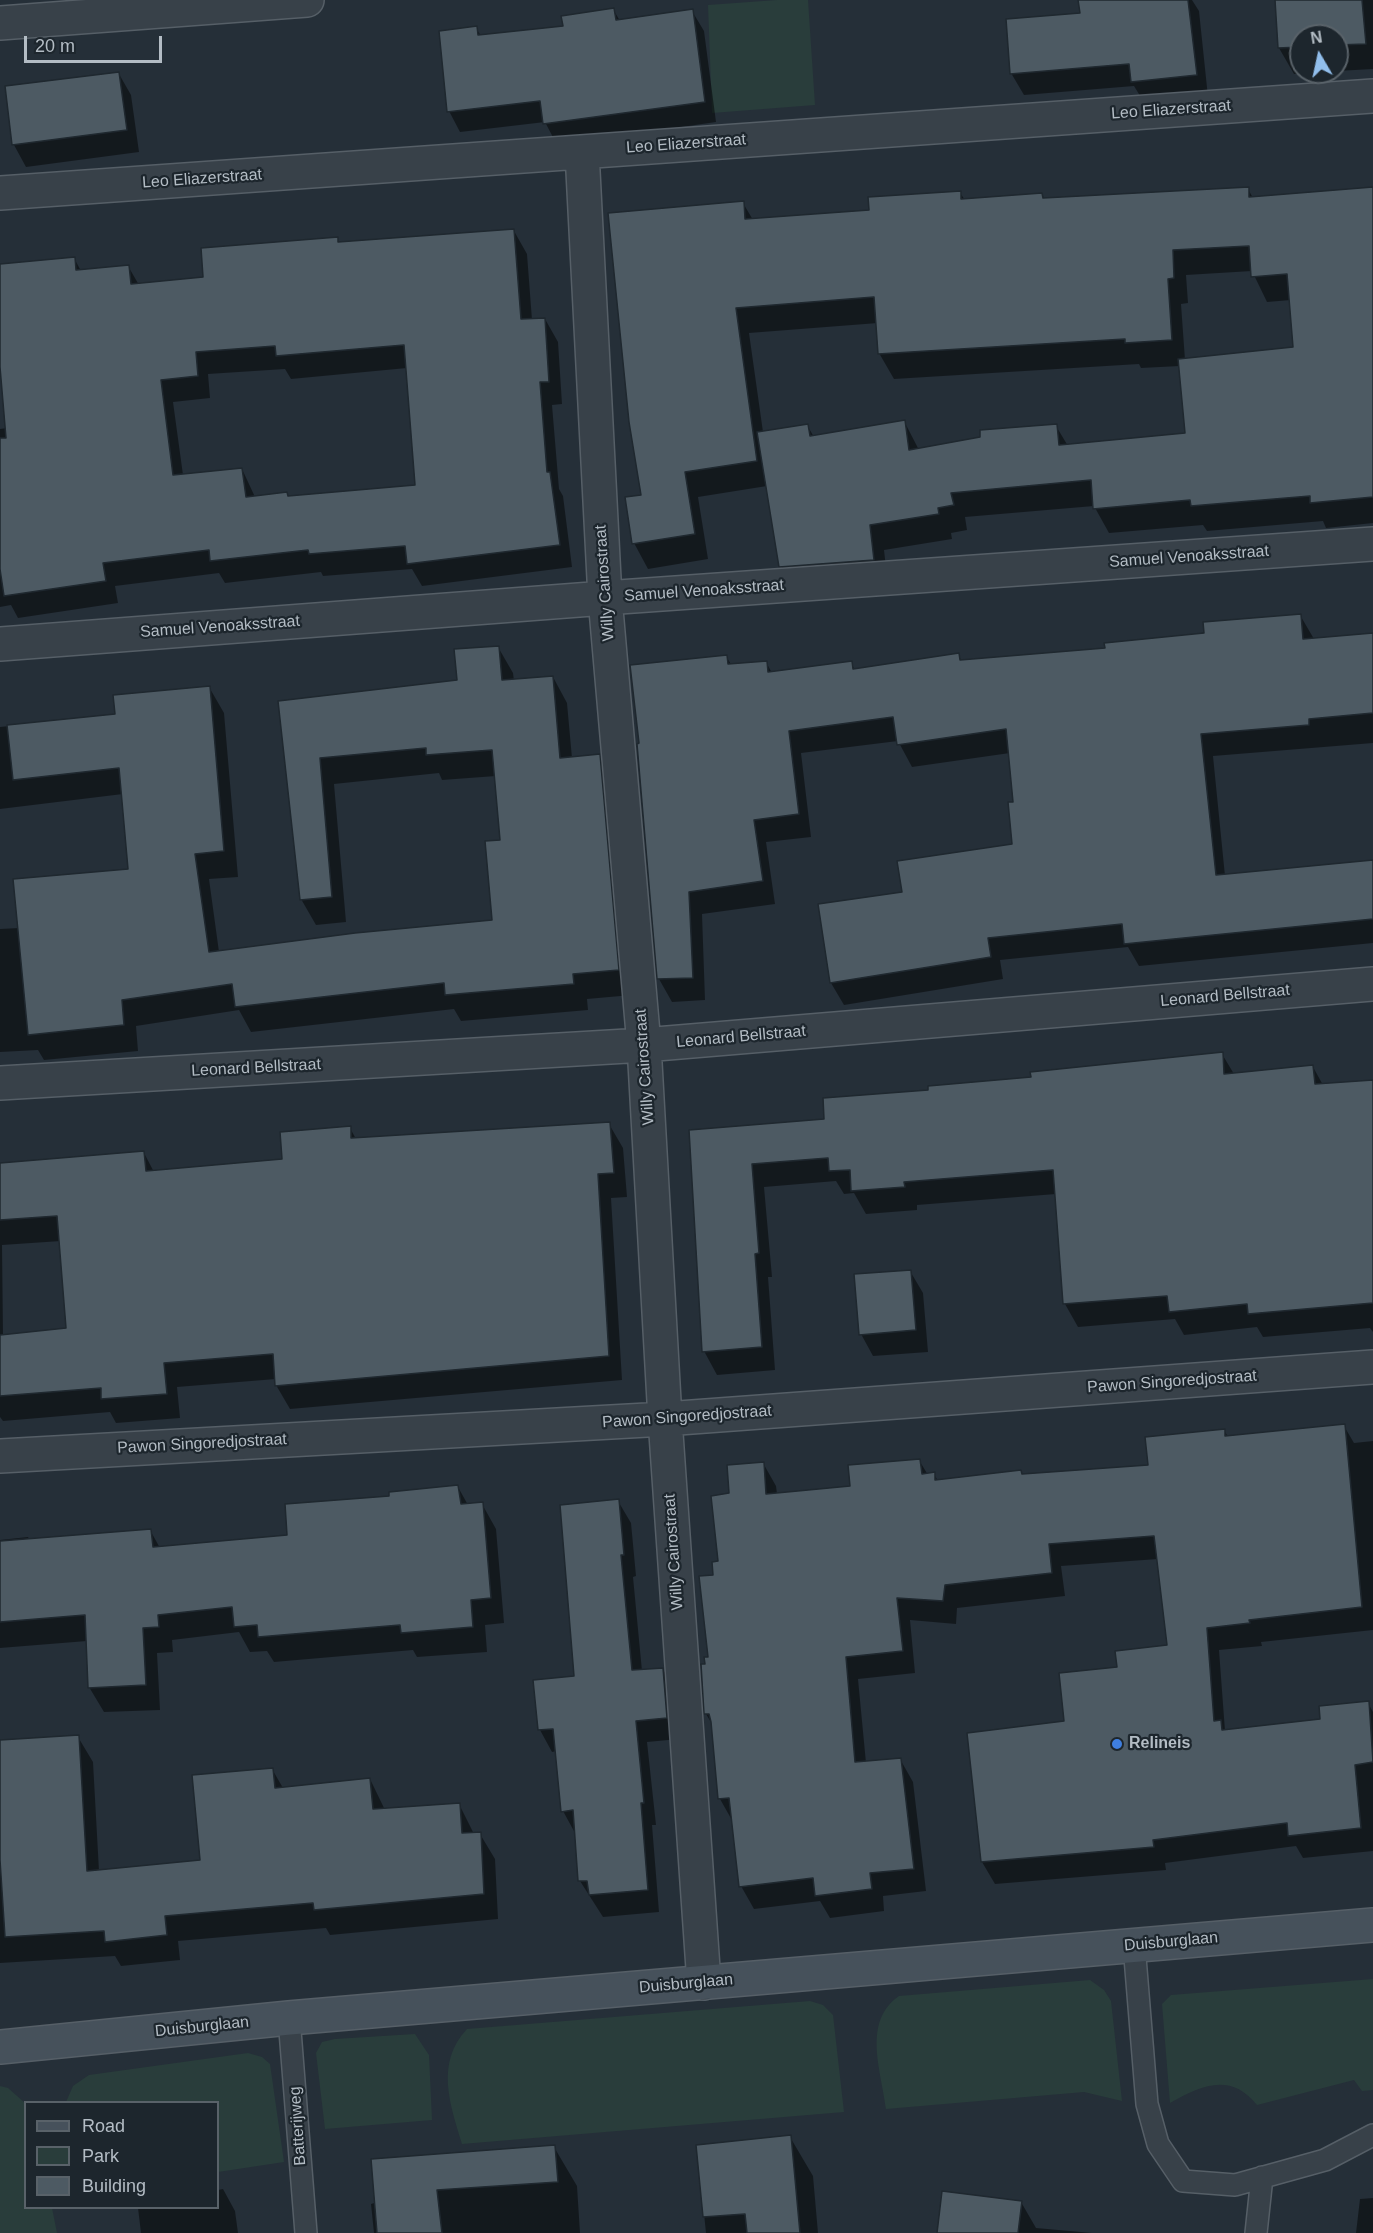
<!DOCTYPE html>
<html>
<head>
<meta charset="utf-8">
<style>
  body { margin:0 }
  #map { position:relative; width:1373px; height:2233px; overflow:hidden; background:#252f38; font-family:Arial,sans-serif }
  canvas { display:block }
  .legend { position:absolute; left:24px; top:2101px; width:195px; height:108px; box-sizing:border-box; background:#1d262d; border:2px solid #596269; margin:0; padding:8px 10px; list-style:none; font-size:18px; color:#b3bcc4 }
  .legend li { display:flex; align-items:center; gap:12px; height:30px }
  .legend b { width:30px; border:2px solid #596269 }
  .north { position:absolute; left:1289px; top:24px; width:60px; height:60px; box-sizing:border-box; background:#1d262d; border:2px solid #596269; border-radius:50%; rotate:351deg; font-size:16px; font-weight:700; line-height:24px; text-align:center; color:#b3bcc4 }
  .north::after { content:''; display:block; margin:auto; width:21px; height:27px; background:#91beec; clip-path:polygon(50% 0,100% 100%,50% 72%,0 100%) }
  .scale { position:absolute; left:24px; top:36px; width:138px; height:27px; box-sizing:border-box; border:3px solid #b3bcc4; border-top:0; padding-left:8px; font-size:18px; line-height:21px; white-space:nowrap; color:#b3bcc4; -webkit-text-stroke:4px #1d262d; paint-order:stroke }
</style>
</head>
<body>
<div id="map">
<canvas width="1373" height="2233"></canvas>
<ul class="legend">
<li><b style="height:8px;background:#46515b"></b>Road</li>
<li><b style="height:16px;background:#293d3b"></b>Park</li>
<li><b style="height:16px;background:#4d5a63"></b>Building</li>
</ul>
<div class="north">N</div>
<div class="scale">20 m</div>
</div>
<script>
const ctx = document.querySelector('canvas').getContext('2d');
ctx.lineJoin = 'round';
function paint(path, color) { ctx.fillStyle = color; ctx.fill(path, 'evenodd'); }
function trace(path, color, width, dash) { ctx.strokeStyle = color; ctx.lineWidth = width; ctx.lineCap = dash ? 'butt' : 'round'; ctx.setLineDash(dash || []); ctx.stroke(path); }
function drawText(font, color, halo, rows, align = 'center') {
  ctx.font = font + ' Arial,sans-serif'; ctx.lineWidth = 4.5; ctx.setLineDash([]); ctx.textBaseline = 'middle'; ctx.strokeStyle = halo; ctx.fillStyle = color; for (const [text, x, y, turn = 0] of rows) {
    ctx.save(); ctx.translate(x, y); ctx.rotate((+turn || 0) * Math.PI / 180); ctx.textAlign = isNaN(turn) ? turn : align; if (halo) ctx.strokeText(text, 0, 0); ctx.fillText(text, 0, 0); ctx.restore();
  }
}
paint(new Path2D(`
  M777 0H808L815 105 712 113 708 5Z
  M1373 1979V2090L1362 2091 1354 2080 1257 2105C1231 2072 1201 2085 1170 2103L1162 2004 1171 1995Z
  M1090 1980 1104 1990 1111 2001 1122 2101 1084 2092 886 2109C881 2069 862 2022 899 1996Z
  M810 2001 823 2005 833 2015 844 2112 462 2144C450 2104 435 2063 467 2029Z
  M415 2034 429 2055 432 2120 325 2129 316 2053 322 2042 335 2039Z
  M248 2053 262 2057 270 2064 284 2162 218 2172V2102H66L73 2086 89 2075Z
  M0 2086 8 2088 25 2103 26 2208H52L57 2233H0Z`), '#293d3b');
paint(new Path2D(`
  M1089 0H1192L1199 11 1208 97 1145 104 1134 86 1024 95 1011 73 1081 14Z
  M1277 0H1373V69L1337 71V36H1301V72H1324L1294 74 1279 48Z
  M613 9 620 21 692 11 704 31 716 122 557 145 545 122 460 132 449 111 476 28 481 36 564 28Z
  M119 74 131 95 139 152 26 167 14 145 7 88Z
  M1248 189 1253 198 1373 189V523L1326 528 1323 521 1207 531 1203 525 1109 533 1094 506 965 517 967 530 951 533 952 539 884 550 888 585 795 592 781 566 767 486 698 497 708 559 648 569 634 543 642 496 743 203 753 220 871 211 960 193 965 200 1042 194 1045 200ZM1252 271 1267 302 1291 300 1295 349 1185 360 1181 304 1188 303 1186 275ZM878 323 879 353 894 379 1139 364 1141 368 1180 366 1186 435 1068 446 1056 426 919 450 904 421 814 437 807 425 763 432 749 333Z
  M514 231 527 254 532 320 545 319 558 342 562 404 552 405 559 489 563 496 572 567 422 586 412 569 323 576 321 572 225 583 219 573 115 586 118 603 18 618 11 605 0 607V429L7 428 0 367V265L74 258 81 271 128 266 139 285 204 279 337 239 339 243ZM407 368 417 487 289 498 255 497 242 469 183 475 173 402 210 398 208 374 285 369 291 379Z
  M1300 615 1314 639 1373 634V743L1213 756 1225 876 1373 861V943L1139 966 1128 947 1000 960 1003 979 844 1005 831 983 904 894 1013 845 1014 803 1010 753 912 767 898 741 801 753 811 837 766 842 775 904 702 914 705 1000 672 1002 659 979 726 656 732 666 766 662 772 673 851 663 855 670 958 655 962 661 1107 650Z
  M498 647 513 673 514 681 553 677 567 703 572 758 599 756 614 782 632 995 587 999 588 1010 461 1021 454 1009 251 1032 239 1010 136 1026 138 1051 44 1060 38 1050 0 1052V929L19 928 130 870 123 794 0 809V727L116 715 209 687 224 713 238 877 209 879 219 952 494 921 501 841 496 776 442 780 439 773 334 784 346 922 316 925 301 899 280 702 458 682Z
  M1222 1054 1234 1074 1313 1067 1323 1085 1373 1081V1332L1370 1328 1263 1337 1257 1327 1184 1335 1175 1319 1078 1327 1065 1304 1056 1194 917 1205V1210L866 1214 854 1193 844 1194 836 1181 764 1187 772 1277H768L775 1370 717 1375 704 1351 690 1131 826 1120 930 1091Z
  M609 1124 623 1148 627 1197 611 1198 622 1380 290 1409 276 1385V1379L177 1387 180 1418 116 1423 110 1412 3 1421 0 1417V1163L144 1153 154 1172 283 1161 350 1128 356 1139ZM61 1241 68 1329 3 1336 2 1245Z
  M910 1271 923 1293 928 1352 873 1356 861 1334Z
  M1344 1426 1354 1443 1373 1441V1630L1261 1642 1262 1646 1219 1650 1225 1731 1322 1720 1368 1703 1373 1712V1851L1303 1858 1296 1846 1165 1863 1166 1870 995 1884 982 1862 1066 1723 1118 1668 1169 1646 1158 1559 1061 1566 1065 1596 957 1608 956 1624 910 1620 915 1673 858 1679 866 1763 900 1759 913 1782 926 1891 883 1896 884 1911 830 1918 820 1901 754 1909 741 1886 733 1822 720 1799 712 1724 706 1714V1665L709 1658 714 1576 719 1562 731 1495 763 1463 776 1486 777 1494 851 1487 919 1460 928 1475 934 1474 938 1481 1150 1467 1224 1430 1228 1437Z
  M458 1487 468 1505 482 1504 496 1529 504 1623 485 1625 487 1652 417 1657 413 1650 274 1662 267 1651 250 1652 239 1632 172 1640 173 1652 157 1653 160 1710 104 1712 89 1687 87 1641 0 1648V1540L28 1537 30 1540 150 1530 160 1548 288 1536 391 1497Z
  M618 1501 631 1523 636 1576 633 1577 642 1671 663 1669 675 1691 679 1739 647 1742 656 1825H652L659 1912 603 1917 580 1881 575 1833 563 1811 557 1751 552 1752 540 1730 535 1681 576 1677Z
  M78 1737 93 1762 99 1871 202 1861 272 1769 283 1788 370 1779 385 1810 459 1804 474 1834H480L495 1859 498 1919 330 1935 326 1928 178 1941 180 1960 121 1966 115 1956 0 1963V1741Z
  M790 2137 813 2176 818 2233H706L697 2146Z
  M554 2147 577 2186 580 2233H374L371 2204Z
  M223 2189 235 2211 238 2233H141L138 2208H218V2190Z
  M1373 2198V2233H1356L1360 2199Z
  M1021 2202 1036 2228 1092 2233H938Z`), '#0007');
const building = new Path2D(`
  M1078 0H1188L1197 75 1131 82 1129 64 1010 74 1006 19 1080 13Z
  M1275 0H1362L1366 44 1337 45V36H1301V47L1278 48Z
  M614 8 616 20 693 9 705 102 543 124 540 101 447 112 439 31 477 26 478 35 563 26 561 16Z
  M119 72 127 130 12 145 5 86Z
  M1249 187V197L1373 187V497L1310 503V496L1191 506 1190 500 1093 509 1091 480 951 493 954 505 938 508 939 514 870 525 874 560 779 567 757 432 808 424 810 436 905 420 909 450 980 437V430L1057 424 1059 445 1185 433 1178 359 1293 347 1287 274 1251 277 1249 246 1173 250 1174 278 1168 279 1172 340 1125 343V339L878 354 874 297 736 308 757 461 685 472 695 534 632 544 625 497 641 495 629 422 608 213 744 201 745 219 869 210 868 197 961 191V199L1042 193 1043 198Z
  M514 229 521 319 545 318 549 382H540L547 472H550L560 545 407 564 405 546 309 554 308 550 210 561 209 550 103 563 106 581 4 596 0 569V438H6L0 367V264L75 257 76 270 129 265 131 284 203 277 201 248 338 237V242ZM404 345 415 485 288 496 287 492 246 497 242 468 173 475 161 380 198 376 196 352 275 346 276 356Z
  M1301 614 1303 639 1373 633V713L1309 719V725L1201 734 1216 875 1373 860V919L1124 944 1122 924 988 938 991 957 830 983 818 904 902 892 897 861 1012 844 1008 802H1013L1006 729 897 745 893 717 789 731 799 814 754 820 763 881 689 892 693 978 657 979 637 744 639 743 630 665 727 655 728 664 767 661 768 672 852 661 853 669 959 653 960 660 1105 648 1104 643 1204 633 1203 622Z
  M499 646 502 680 553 676 560 758 600 754 619 970 573 974 574 984 445 995 444 983 235 1007 232 984 122 1000 124 1025 28 1035 13 879 128 869 119 768 13 780 7 725 115 714 113 695 210 686 224 851 195 854 209 952 355 933 492 920 485 841 500 840 492 750 426 755V748L320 758 332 897 300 900 278 701 457 680 454 649Z
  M1223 1052 1224 1074 1313 1065 1315 1084 1373 1080V1303L1248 1314 1247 1304 1169 1312 1167 1296 1063 1304 1053 1170 904 1182 905 1187 851 1191 850 1170 829 1171 828 1158 752 1164 759 1253 755 1254 762 1347 702 1352 689 1130 824 1119 823 1098 928 1090V1086L1031 1077 1030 1072Z
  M610 1122 614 1173 598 1174 609 1356 275 1386 273 1354 164 1363 167 1394 101 1399V1388L0 1396V1335L66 1328 57 1216 0 1220V1163L144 1151 146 1171 282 1159 280 1132 351 1126V1138Z
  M911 1270 916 1330 859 1335 854 1274Z
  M1345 1424 1362 1607 1249 1620 1250 1623 1207 1628 1214 1721 1221 1720 1222 1730 1320 1719 1319 1706 1369 1701 1373 1762 1355 1765 1361 1828 1288 1836 1287 1823 1153 1840 1154 1847 981 1862 967 1733 1064 1721 1059 1673 1117 1667 1115 1651 1167 1645 1154 1536 1049 1544 1052 1573 945 1585 943 1601 897 1598 903 1651 846 1657 855 1762 901 1758 914 1869 870 1873 872 1889 815 1896 813 1878 739 1887 729 1798 718 1799 711 1722 709 1714H704L701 1664H705L704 1657H708L699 1576 713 1575 712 1562 718 1561 711 1496 729 1493 727 1465 764 1462 766 1494 850 1486 848 1465 920 1459 922 1474 935 1472V1480L1021 1470 1022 1474 1148 1465 1145 1437 1225 1429V1436Z
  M458 1485 461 1504 483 1502 491 1598 471 1600 473 1627 401 1633 400 1625 258 1637 257 1625 234 1627 232 1607 158 1615 159 1627 143 1628 146 1685 88 1688 85 1615 0 1622V1541L151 1529 153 1547 287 1535 285 1504 389 1496V1492Z
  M619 1499 624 1555H621L632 1670 663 1668 667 1718 636 1721 644 1803H641L648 1890 589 1895 587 1881H578L573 1810 561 1812 553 1729 538 1730 533 1680 574 1676 560 1505Z
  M79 1735 87 1871 200 1860 192 1775 273 1768 275 1788 370 1778 373 1809 460 1803 462 1833 481 1832 484 1894 314 1910 313 1903 165 1916 167 1935 105 1942 104 1931 5 1937 0 1860V1740Z
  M791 2135 800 2233H747L745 2214 703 2217 696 2145Z
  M555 2145 558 2182 437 2190 442 2233H377L371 2159Z
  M942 2191 1022 2201 1018 2233H937Z`);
paint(building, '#4d5a63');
trace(building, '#1f282f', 1.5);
const lane = new Path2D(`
  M1134 1945 1147 2104 1158 2144 1183 2181 1235 2185 1325 2160 1373 2135
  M289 2018 306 2233
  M1256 2233 1262 2177`);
const street = new Path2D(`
  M0 23 307 0
  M582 152 605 598 644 1045 665 1419 704 1983
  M0 193 1373 96
  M0 644 605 598 1373 544
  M0 1083 644 1045 1373 984
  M0 1456 665 1419 1373 1367`);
const secondary = new Path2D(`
  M0 2047 289 2018 1373 1925`);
trace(lane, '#565f67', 24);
trace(street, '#565f67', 36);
trace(secondary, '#565f67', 36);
trace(lane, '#384149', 21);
trace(street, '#384149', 33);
trace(secondary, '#46515b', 33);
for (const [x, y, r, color] of [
  [1117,1744,6,"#3f7fe0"]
]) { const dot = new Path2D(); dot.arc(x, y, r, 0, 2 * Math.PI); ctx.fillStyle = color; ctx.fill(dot); trace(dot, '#1d262d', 2); }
drawText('16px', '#b3bcc4', '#1d262d', [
  ["Leo Eliazerstraat",1171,110,-4],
  ["Leo Eliazerstraat",686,144,-4],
  ["Leo Eliazerstraat",202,179,-4],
  ["Samuel Venoaksstraat",1189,557,-4],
  ["Willy Cairostraat",605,583,-94],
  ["Samuel Venoaksstraat",704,591,-4],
  ["Samuel Venoaksstraat",220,627,-4],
  ["Leonard Bellstraat",1225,996,-5],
  ["Leonard Bellstraat",741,1037,-5],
  ["Willy Cairostraat",645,1067,-94],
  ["Leonard Bellstraat",256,1068,-3],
  ["Pawon Singoredjostraat",1172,1382,-4],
  ["Pawon Singoredjostraat",687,1417,-4],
  ["Pawon Singoredjostraat",202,1444,-3],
  ["Willy Cairostraat",674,1552,-94],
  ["Duisburglaan",1171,1942,-5],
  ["Duisburglaan",686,1984,-5],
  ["Duisburglaan",202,2027,-6],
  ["Batterijweg",298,2126,-94]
]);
drawText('bold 16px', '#b3bcc4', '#1d262d', [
  ["Relineis",1129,1744]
], 'left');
</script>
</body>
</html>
